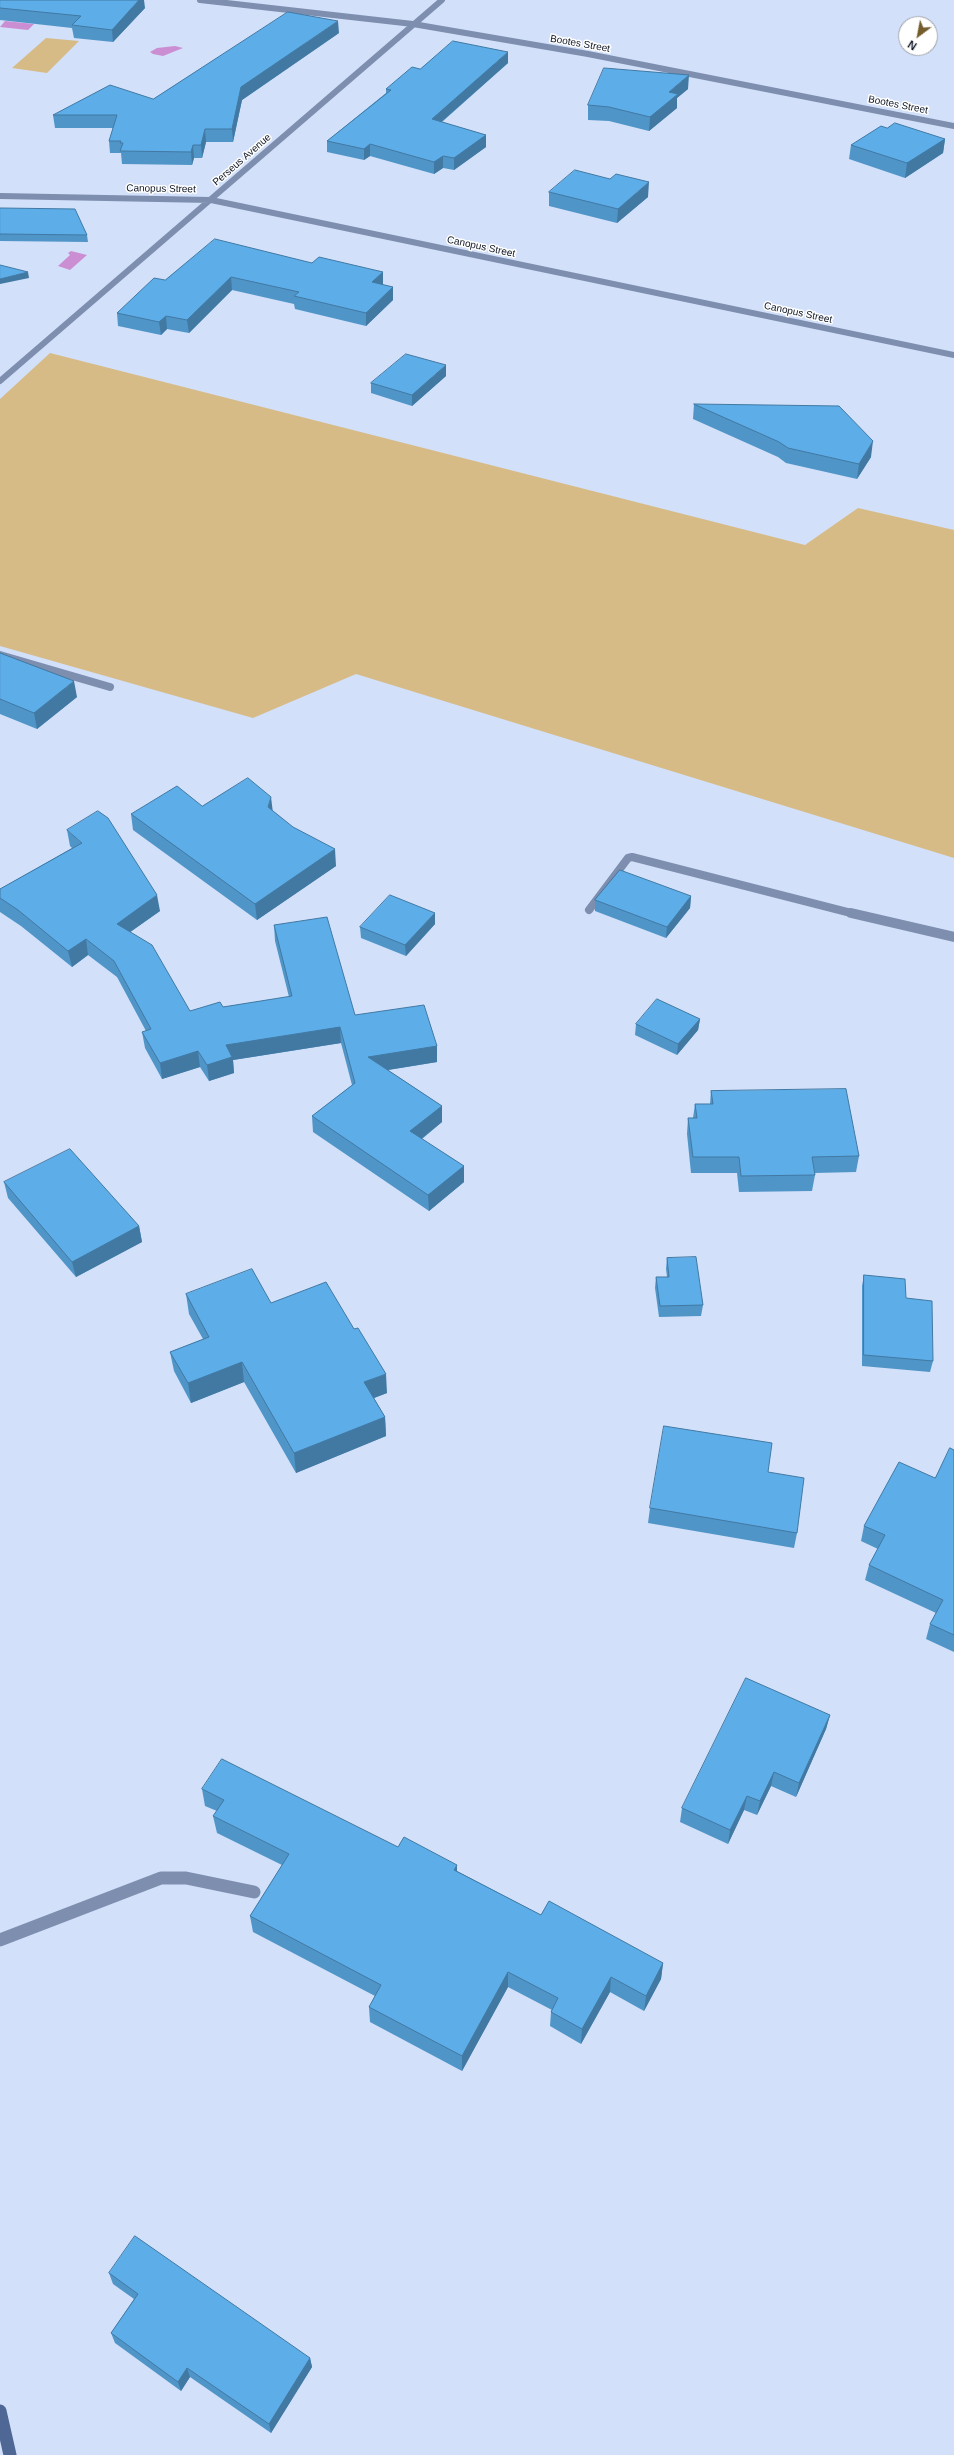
<!DOCTYPE html>
<html>
<head>
<meta charset="utf-8">
<style>
  body { margin:0 }
  #map { position:relative; width:954px; height:2455px; overflow:hidden; background:#d2e0fa; font-family:Helvetica,sans-serif }
  canvas { display:block }
  .north { position:absolute; left:898px; top:16px; width:40px; height:40px; box-sizing:border-box; background:#fff; border:1px solid #9fa2a8; border-radius:50%; rotate:212deg; font-size:11px; font-weight:700; line-height:16px; text-align:center; color:#0f1725 }
  .north::after { content:''; display:block; margin:auto; width:14px; height:18px; background:#745d2d; clip-path:polygon(50% 0,100% 100%,50% 72%,0 100%) }
</style>
</head>
<body>
<div id="map">
<canvas width="954" height="2455"></canvas>
<div class="north">N</div>
</div>
<script>
const ctx = document.querySelector('canvas').getContext('2d');
ctx.lineJoin = 'round';
function paint(path, color) { ctx.fillStyle = color; ctx.fill(path, 'evenodd'); }
function trace(path, color, width, dash) { ctx.strokeStyle = color; ctx.lineWidth = width; ctx.lineCap = dash ? 'butt' : 'round'; ctx.setLineDash(dash || []); ctx.stroke(path); }
function drawText(font, color, halo, rows, align = 'center') {
  ctx.font = font + ' Helvetica,sans-serif'; ctx.lineWidth = 3; ctx.setLineDash([]); ctx.textBaseline = 'middle'; ctx.strokeStyle = halo; ctx.fillStyle = color; for (const [text, x, y, turn = 0] of rows) {
    ctx.save(); ctx.translate(x, y); ctx.rotate((+turn || 0) * Math.PI / 180); ctx.textAlign = isNaN(turn) ? turn : align; if (halo) ctx.strokeText(text, 0, 0); ctx.fillText(text, 0, 0); ctx.restore();
  }
}
paint(new Path2D(`
  M46 38 79 41 47 73 12 68Z
  M50 353 805 545 858 508 954 530V858L356 674 253 718 0 646V399Z`), '#d7bb86');
paint(new Path2D(`
  M5 21 34 24 28 30 0 27Z
  M175 46 183 48 163 56 153 54 150 52 157 48Z
  M71 251 87 255 70 270 58 266 70 255 68 253Z`), '#cb8ed2');
trace(new Path2D(`
  M0 655 110 687`), '#7d8eaf', 8);
trace(new Path2D(`
  M0 1940 161 1878H186L254 1892`), '#7d8eaf', 13);
trace(new Path2D(`
  M200 0 413 24 588 54 954 126
  M0 196 211 200 954 355
  M0 381 442 0`), '#7d8eaf', 6);
trace(new Path2D(`
  M589 910 628 858 632 857 855 914`), '#7d8eaf', 8);
trace(new Path2D(`
  M851 913 954 937`), '#7d8eaf', 10);
trace(new Path2D(`
  M0 2411 10 2455`), '#4f6795', 13);
paint(new Path2D(`
  M0 0 145 8 113 42 74 38 72 28 0 20Z
  M339 33 242 100 233 142H206L202 158H194L192 165 122 164 121 153H110L109 141 113 128H55L53 115 153 99Z
  M508 63 442 122 486 135V147L454 170 443 168 434 174 370 156 364 160 327 152V141L386 93V89L420 69Z
  M688 89 677 98V108L649 131 609 121 588 120V105Z
  M945 139 943 153 905 178 849 159 851 145Z
  M549 192 648 197 617 223 549 206Z
  M0 208 87 235 88 242 0 241Z
  M312 263 383 272V285L393 287V300L366 326 295 309 294 304 232 290 189 333 167 329 161 335 118 326 117 313 165 280Z
  M446 376 412 406 371 393V383Z
  M694 404 871 457 857 479 786 463 778 457 693 419Z
  M0 653 77 697 37 729 0 714Z
  M202 806 273 811 336 866 257 920 133 830 131 814Z
  M67 830 160 911 130 932 190 1011 223 1007 289 997 275 941 274 925 355 1015 437 1046V1062L388 1070 442 1106V1122L422 1139 464 1166V1182L429 1211 313 1132 312 1116 352 1085 341 1043 233 1060 234 1073 209 1081 200 1067 162 1079 145 1048 142 1032 146 1031 117 977 88 955 72 967 21 926 0 912V889L72 848 70 846Z
  M691 896 690 908 666 938 595 911V900Z
  M435 913V924L406 956 361 938 360 927Z
  M700 1019 698 1030 677 1055 635 1035 636 1024Z
  M711 1091 859 1156 856 1172 815 1173V1175L812 1191 739 1192 737 1173H691L687 1134 688 1118H693L695 1104H710Z
  M4 1182 139 1226 142 1242 76 1277 8 1198Z
  M667 1258 703 1305 701 1316 659 1317 655 1288 656 1277H667L666 1269Z
  M864 1275 933 1361 930 1372 862 1366V1286Z
  M186 1294 271 1303 387 1393 374 1398 385 1417 386 1436 296 1473 244 1382 191 1403 174 1371 170 1352 203 1339 189 1314Z
  M954 1450V1652L926 1639 930 1624 936 1613 865 1580 869 1565 878 1549 861 1541 864 1526 935 1478Z
  M768 1472 797 1533 794 1548 648 1523 650 1508Z
  M830 1715 826 1729 796 1797 771 1786 757 1815 744 1810 728 1844 680 1822 682 1808Z
  M202 1789 398 1847 457 1871 541 1915 663 1963 661 1979 644 2011 610 1992 581 2044 550 2026 551 2012 552 2010 508 1987 462 2071 370 2022 369 2007 375 1996 253 1932 250 1916 282 1865 217 1833 213 1816 217 1811 205 1806Z
  M109 2273 310 2358 312 2367 271 2433 190 2377 181 2391 115 2343 111 2333 134 2299 113 2284Z`), '#5095c8');
paint(new Path2D(`
  M139 0H144L145 8 113 42 112 30Z
  M338 21 339 33 242 100 233 142 232 129 241 87Z
  M508 52V63L432 130V119Z
  M689 75 688 89 677 98V108L649 131 650 117 669 92Z
  M205 129 206 142 202 158 201 145Z
  M486 135V147L454 170V158Z
  M945 139 943 153 905 178 907 163Z
  M370 144V156L364 160V149Z
  M193 145 194 158 192 165 191 152Z
  M443 156V168L434 174V162Z
  M649 182 648 197 617 223 618 209Z
  M28 272 29 278 0 284V279Z
  M383 272V285L372 282Z
  M231 277 232 290 189 333 187 320Z
  M393 287V300L366 326V313Z
  M166 316 167 329 161 335 159 322Z
  M446 365V376L412 406V395Z
  M873 441 871 457 857 479 859 464Z
  M74 681 77 697 37 729 34 713Z
  M271 797 273 813 268 807Z
  M335 849 336 866 257 920 255 904Z
  M157 895 160 911 119 940 117 924Z
  M691 896 690 908 666 938 667 927Z
  M435 913V924L406 956 405 945Z
  M86 939 88 955 72 967 68 951Z
  M700 1019 698 1030 677 1055 678 1044Z
  M340 1027 341 1043 233 1060 234 1073 209 1081 207 1065 226 1045Z
  M437 1046V1062L369 1073 368 1057Z
  M198 1051 200 1067 162 1079 160 1063Z
  M442 1106V1122L411 1147 410 1131Z
  M464 1166V1182L429 1211 428 1195Z
  M139 1226 142 1242 76 1277 72 1262Z
  M242 1362 244 1382 191 1403 188 1383Z
  M386 1374 387 1393 366 1401 364 1382Z
  M385 1417 386 1436 296 1473 294 1453Z
  M830 1715 826 1729 796 1797 799 1783Z
  M774 1772 771 1786 757 1815 760 1801Z
  M747 1796 744 1810 728 1844 730 1830Z
  M457 1865V1881L454 1870Z
  M663 1963 661 1979 644 2011 646 1996Z
  M508 1972V1987L462 2071V2056Z
  M611 1977 610 1992 581 2044 582 2029Z
  M310 2358 312 2367 271 2433 269 2424Z
  M187 2368 190 2377 181 2391 178 2382Z`), '#4179a3');
const building = new Path2D(`
  M0 0H139L112 30 72 25 81 16 0 8Z
  M288 12 338 21 241 87 232 129H205L201 145H193L191 152 120 151 123 143H120L121 141H109L117 115H53L110 85 153 99Z
  M453 41 508 52 432 119 486 135 454 158 443 156 434 162 370 144 364 149 327 141 391 90 386 89 412 67 420 69Z
  M604 68 689 75 669 92 678 94 650 117 609 107 588 105Z
  M895 123 945 139 907 163 851 145 881 126 887 128Z
  M575 170 610 179 616 174 649 182 618 209 549 192Z
  M0 208 75 209 87 235 0 234Z
  M215 239 312 263 319 257 383 272 372 282 393 287 366 313 294 296 299 292 231 277 187 320 166 316 159 322 117 313 154 278 165 280Z
  M0 265 28 272 0 279Z
  M406 354 446 365 412 395 371 383Z
  M694 404 839 406 873 441 859 464 788 448 779 442Z
  M0 653 74 681 34 713 0 699Z
  M248 778 271 797 268 807 293 827 335 849 255 904 131 814 177 786 202 806Z
  M98 811 108 818 157 895 117 924 152 945 190 1011 220 1002 223 1007 292 996 274 925 327 917 355 1015 424 1005 437 1046 368 1057 442 1106 410 1131 464 1166 428 1195 312 1116 355 1083 340 1027 226 1045 232 1057 207 1065 198 1051 160 1063 142 1032 151 1029 114 961 86 939 68 951 18 910 0 898V889L82 843 67 830Z
  M620 870 691 896 667 927 595 900Z
  M390 895 435 913 405 945 360 927Z
  M657 999 700 1019 678 1044 636 1024Z
  M846 1089 859 1156 812 1157 815 1175 741 1176 739 1157H693L688 1118H697L695 1104H713L711 1091Z
  M70 1149 139 1226 72 1262 4 1182Z
  M696 1257 703 1305 660 1306 656 1277H669L667 1258Z
  M252 1269 271 1303 326 1282 354 1329 358 1328 386 1374 364 1382 385 1417 294 1453 242 1362 188 1383 170 1352 209 1337 186 1294Z
  M864 1275 905 1279 906 1298 932 1301 933 1361 864 1355Z
  M664 1426 772 1443 768 1472 804 1478 797 1533 650 1508Z
  M950 1448 954 1450V1635L930 1624 943 1600 869 1565 885 1535 864 1526 899 1462 935 1478Z
  M746 1678 830 1715 799 1783 774 1772 760 1801 747 1796 730 1830 682 1808Z
  M222 1759 398 1847 404 1837 457 1865 454 1870 541 1915 549 1901 663 1963 646 1996 611 1977 582 2029 551 2012 558 1998 508 1972 462 2056 369 2007 381 1985 250 1916 289 1854 213 1816 224 1800 202 1789Z
  M135 2236 310 2358 269 2424 187 2368 178 2382 111 2333 138 2294 109 2273Z`);
paint(building, '#5dade9');
trace(building, '#4179a3', 1);
drawText('10px', '#0f1725', '#fff', [
  ["Bootes Street",580,44,10],
  ["Bootes Street",898,105,11],
  ["Perseus Avenue",242,160,-41],
  ["Canopus Street",161,189,1],
  ["Canopus Street",481,247,12],
  ["Canopus Street",798,313,12]
]);
</script>
</body>
</html>
